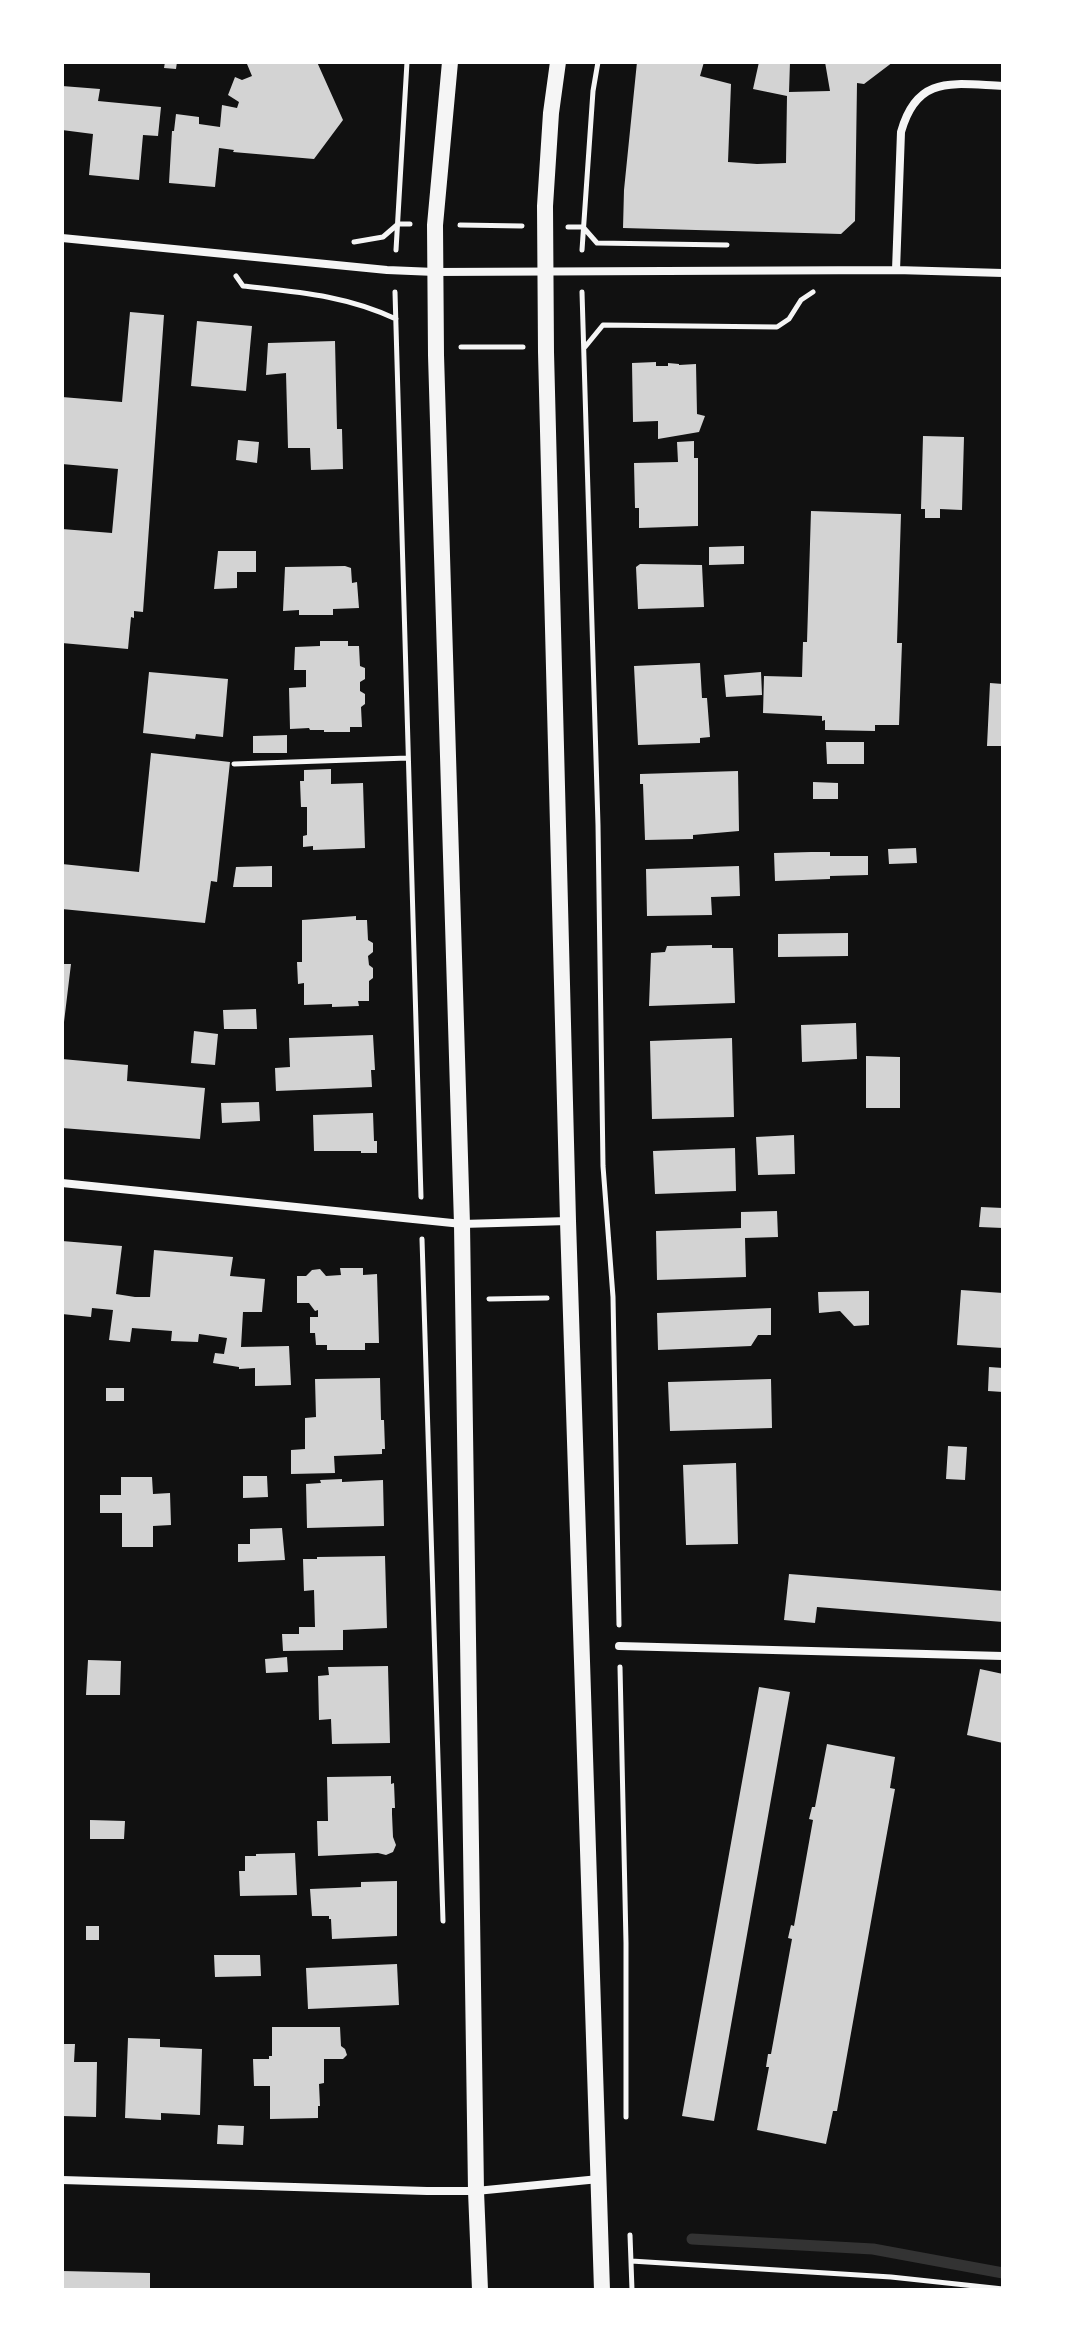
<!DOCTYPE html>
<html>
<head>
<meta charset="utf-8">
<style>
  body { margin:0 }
  #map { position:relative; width:1065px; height:2352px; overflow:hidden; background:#111; font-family:"PT Serif",serif }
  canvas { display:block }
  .frame { position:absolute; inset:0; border:64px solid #fff; pointer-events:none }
</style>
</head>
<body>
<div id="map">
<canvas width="1065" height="2352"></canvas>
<div class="frame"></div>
</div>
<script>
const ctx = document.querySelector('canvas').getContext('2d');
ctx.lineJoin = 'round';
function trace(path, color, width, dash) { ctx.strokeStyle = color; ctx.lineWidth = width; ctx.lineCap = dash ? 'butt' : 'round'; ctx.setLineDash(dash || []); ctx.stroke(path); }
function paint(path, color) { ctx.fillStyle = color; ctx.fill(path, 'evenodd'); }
trace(new Path2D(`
  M692 2239 873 2249 1003 2273`), '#333', 11);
paint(new Path2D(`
  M165 62H177L176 69 164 68Z
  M251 62H317L343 120 314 159 233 152 234 150 219 148 215 187 169 183 172 131H174L176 114 199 117V124L220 127 222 105 237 108 239 102 228 95 235 77 242 80 252 76 247 64Z
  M637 62H704L700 76 731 84 728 162 757 164 786 163 787 96 753 89 759 62H790L789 92 830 91 825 62H893L864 84 857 83 855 221 841 234 623 228 624 190Z
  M62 86 100 89 98 101 161 107 158 136 143 135 139 180 89 175 93 134 62 130Z
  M130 312 164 315 143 612 134 611V618L131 617 128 649 62 643V529L112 533 118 469 62 464V397L122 402Z
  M197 321 252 326 246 391 191 386Z
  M335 341 337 429H342L343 469 311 470 310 448H288L286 373 266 375 268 343Z
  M656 362V366H668V363L679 364V365L696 364 697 414 705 416 699 432 658 439V421L633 422 632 363Z
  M923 436 964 437 962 510 940 509V518H925V509H921Z
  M238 440 259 442 257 463 236 460Z
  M694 441V458H698V526L639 528V508H635L634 463 678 462 677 442Z
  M811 511 901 514 897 643H902L899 725H875V731L825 730V720L822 721V716L763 713 764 676 802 677 803 642H807Z
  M744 546V564L709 565V547Z
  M218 551H256V572H237V588L214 589Z
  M640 564 702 565 704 607 638 609 636 567Z
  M345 566 351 568 352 583 357 582 359 608 333 609V615H299V610L283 611 285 567Z
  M320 641H348V646H359L360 666 365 668V679L360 682V691L365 694V704L361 707 362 727H350V732H324V730H310L309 728 290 729 289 688 306 687V670H294L295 647 320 646Z
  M700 663 702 698H707L710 737 700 738V743L638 745 634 666Z
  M149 672 228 679 223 737 196 734 195 739 143 733Z
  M761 672 762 695 726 697 724 675Z
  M990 683 1003 684V746H987Z
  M287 735V753H253V736Z
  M826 742H864V764H827Z
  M151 753 230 762 217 882 211 881 205 923 62 909V864L139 872Z
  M331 769V784L363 783 365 848 313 850V846L303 847V836L307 835V807H301L300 781H304V770Z
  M738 771 739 831 693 835V839L645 840 643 784H640V774Z
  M813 782 838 783V799H813Z
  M916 848 917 863 889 864 888 849Z
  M811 852H830V856H868V875L830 876V879L775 881 774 853Z
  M272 866V887H233L236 867Z
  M739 866 740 896 711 897 712 915 647 916 646 869Z
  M356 916V920H367L368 940 373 943V952L368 956 369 965 373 968V978L369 981V1001H358L359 1006 332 1007V1004L304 1005V983L298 984 297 962H302V920Z
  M848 933V956L778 957V934Z
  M712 945V948H733L735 1003 649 1006 651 953 665 952 667 946Z
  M62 964H71L64 1022H62Z
  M256 1009 257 1029H224L223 1010Z
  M856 1023 857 1059 802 1062 801 1025Z
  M194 1031 218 1034 215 1065 191 1063Z
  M373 1035 375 1070H371L372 1087 276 1091 275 1068 290 1067 289 1038Z
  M732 1038 734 1117 652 1119 650 1041Z
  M866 1056 900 1057V1108H866Z
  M62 1059 128 1065 127 1081 205 1088 200 1139 62 1128Z
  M259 1102 260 1121 222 1123 221 1103Z
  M373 1113 374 1141H377V1153H361V1151H314L313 1115Z
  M794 1135 795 1174 758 1175 756 1137Z
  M735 1148 736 1191 655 1194 653 1151Z
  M981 1207 1003 1208V1228L979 1227Z
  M777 1211 778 1237 745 1238 746 1277 657 1280 656 1231 741 1228V1212Z
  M62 1241 122 1246 116 1294 135 1297H150L154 1250 233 1257 230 1276 265 1279 262 1312H243L241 1347 289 1346 291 1385 255 1386V1368L239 1369V1367L213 1363 215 1353 224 1354 227 1338 199 1334 198 1342 171 1341 172 1331 132 1328 130 1342 109 1340 113 1310 92 1308 91 1317 62 1314Z
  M340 1268H363V1275L377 1274 379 1343H365V1350H327V1345H316L315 1333H310V1317H318V1310L315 1311 309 1303H297V1276H306L312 1270 320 1269 326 1276 341 1275Z
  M961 1290 1003 1293V1348L957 1345Z
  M869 1291V1325L854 1326 840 1311 819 1313 818 1292Z
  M771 1308V1335H758L751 1346 658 1350 657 1313Z
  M989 1367 1003 1368V1392L988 1391Z
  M380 1378 381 1420H384L385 1449H382V1454L334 1456 335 1473 291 1474V1450L305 1449V1418L316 1417 315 1379Z
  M771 1379 772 1428 670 1431 668 1382Z
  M106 1388H124V1401H106Z
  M948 1446 967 1447 965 1480 946 1479Z
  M736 1463 738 1544 686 1545 683 1465Z
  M243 1476H267L268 1497 243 1498Z
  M121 1477H152L153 1494 170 1493 171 1525 153 1526V1547H122V1513H100V1495H121Z
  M342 1479V1482L383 1480 384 1526 307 1528 306 1484 321 1483 320 1480Z
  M282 1528 285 1560 238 1562V1544H250V1529Z
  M385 1556 387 1628 343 1630V1650L283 1651 282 1634H299V1627H315L314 1590 304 1591 303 1559H317V1557Z
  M789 1574 1003 1591V1622L817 1607 815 1623 784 1620Z
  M287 1657 288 1672 266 1673 265 1659Z
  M88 1660 121 1661 120 1695H86Z
  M388 1666 390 1743 332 1744 331 1719 319 1720 318 1676 329 1675 328 1667Z
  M980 1669 1003 1674V1743L967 1735Z
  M759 1687 790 1692 714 2121 682 2116Z
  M827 1744 895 1757 890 1788 895 1789 877 1888 837 2111H833L826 2144 757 2130 769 2067H766L768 2054H771L792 1939 788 1938 791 1925 794 1926 813 1820 809 1819 812 1807H815Z
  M391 1776V1784L394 1783 395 1808H392V1814L393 1837 396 1845 393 1852 386 1855 378 1853 318 1856 317 1821H328L327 1777Z
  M90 1820 125 1821 124 1839H90Z
  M295 1853 297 1895 240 1896 239 1871H245V1856H256V1854Z
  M397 1881V1936L332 1939 331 1919H329V1916H312L310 1889 361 1887V1882Z
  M86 1926H99V1940H86Z
  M214 1955H260L261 1976 215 1977Z
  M397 1964 399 2005 308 2009 306 1968Z
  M272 2027H340L341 2046 345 2049 347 2055 343 2059H324V2083L319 2084 320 2106H318V2118L270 2119V2086H254L253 2059H269V2056H272Z
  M128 2038 160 2039V2047L202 2049 200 2115 161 2113V2120L125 2118Z
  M62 2044H75L74 2062H97L96 2117 62 2116Z
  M218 2125 244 2126 243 2145 217 2144Z
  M62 2271 150 2273V2290H62Z`), '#d3d3d3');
trace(new Path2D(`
  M460 225 522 226
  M568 227H583L597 243 727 245
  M354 242 383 237 398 224H410
  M396 250 407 62
  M582 250 593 91 598 62
  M236 276 243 286C297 292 345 295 396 319
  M395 292 421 1197
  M582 292 598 825 603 1166 613 1297 619 1625
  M461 347H523
  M585 347 603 325 777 327 789 319 801 300 813 292
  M234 764 408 758
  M422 1239 443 1921
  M489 1299 547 1298
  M620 1667 626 1943V2117
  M630 2235 632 2290
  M631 2261 891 2277 1003 2289`), '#f5f5f5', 5);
trace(new Path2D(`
  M62 238 387 270 435 272 896 270 1003 273
  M896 270 901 132C917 74 953 84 1003 86
  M62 1183 462 1224 568 1221
  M619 1646 1003 1656
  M62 2180 427 2191H476L599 2179`), '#f5f5f5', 8);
trace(new Path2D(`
  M450 62 435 225 436 355 462 1224 476 2191 480 2290
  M558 62 551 113 545 206 546 352 568 1221 602 2290`), '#f5f5f5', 16);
</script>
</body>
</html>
